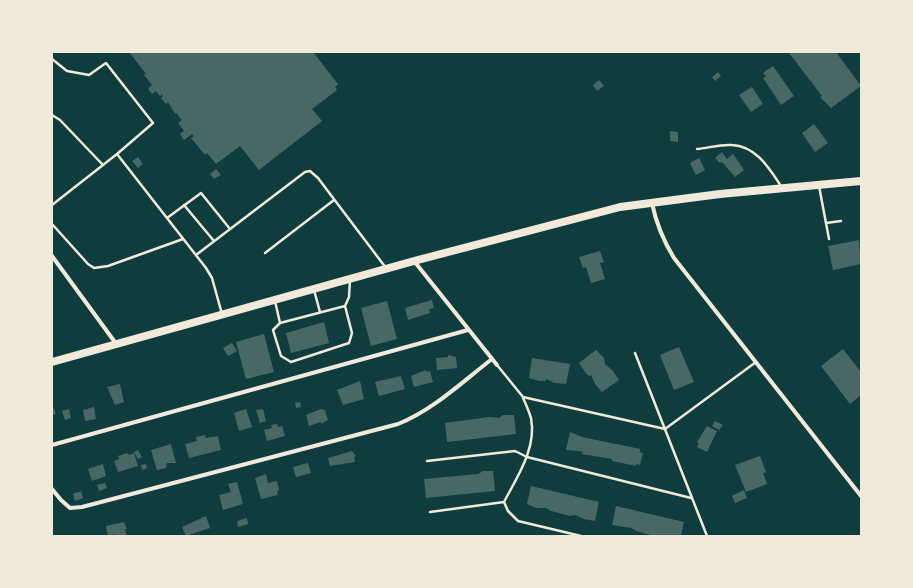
<!DOCTYPE html>
<html>
<head>
<meta charset="utf-8">
<style>
  body { margin:0 }
  #map { position:relative; width:913px; height:588px; overflow:hidden; background:#0f3d3e; font-family:"PT Sans",sans-serif }
  canvas { display:block }
  .frame { position:absolute; inset:0; border:53px solid #f1e9da; pointer-events:none }
</style>
</head>
<body>
<div id="map">
<canvas width="913" height="588"></canvas>
<div class="frame"></div>
</div>
<script>
const ctx = document.querySelector('canvas').getContext('2d');
ctx.lineJoin = 'round';
function paint(path, color) { ctx.fillStyle = color; ctx.fill(path, 'evenodd'); }
function trace(path, color, width, dash) { ctx.strokeStyle = color; ctx.lineWidth = width; ctx.lineCap = dash ? 'butt' : 'round'; ctx.setLineDash(dash || []); ctx.stroke(path); }
paint(new Path2D(`
  M129 52H313L338 84 335 87 337 90 312 109 322 121 259 170 240 146 216 164 207 153 205 155 191 138 194 136 192 134 184 140 180 134 184 131 178 123 182 120 176 113 175 114 168 102 166 104 161 98 163 96 162 94 160 96 156 91 152 94 148 89 152 85 144 75 146 74Z
  M791 52H836L861 86 831 108 820 97 822 96 789 53Z
  M773 66 794 96 781 105 763 78 766 77 763 73Z
  M718 72 721 76 715 81 712 77Z
  M599 80 604 86 597 91 593 85Z
  M752 87 763 104 751 112 739 95Z
  M814 124 828 143 815 152 802 133Z
  M670 131 678 132V142L670 141Z
  M722 152 727 159 733 154 744 170 735 177 722 162 720 163 715 158Z
  M138 157 143 164 138 168 132 161Z
  M699 158 705 170 696 175 690 163Z
  M216 169 221 175 214 179 210 174Z
  M859 240 861 264 833 270 828 246Z
  M600 251 604 262 600 263 605 279 591 283 586 267 583 268 579 257Z
  M432 300 434 308 429 309 430 313 408 320 405 308Z
  M387 301 397 339 371 346 361 308Z
  M324 322 329 343 291 353 286 333Z
  M264 334 274 372 246 379 236 342Z
  M232 343 237 351 228 356 223 348Z
  M679 347 694 382 674 390 660 355Z
  M843 349 861 372V395L850 404 821 366Z
  M596 350 604 358 605 364 613 371 619 380 602 392 595 384 591 375 589 376 585 372 579 363Z
  M448 355 456 357 457 368 437 370 436 358 448 357Z
  M532 358 570 364 566 384 555 383 546 379 545 381H539L529 378Z
  M426 370 427 372 430 371 433 382 414 387 411 376Z
  M401 376 405 389 379 396 375 382Z
  M360 381 364 399 343 405 337 390Z
  M120 384 124 402 115 405 107 387Z
  M300 402 301 407 296 408 295 403Z
  M52 404 56 414 52 415Z
  M94 407 96 419 85 421 83 410Z
  M69 409 71 418 65 420 62 411Z
  M246 409 252 427 239 431 234 413Z
  M263 409 266 421 260 423 256 410Z
  M321 409 325 410 328 420 321 424V422L309 426 306 415Z
  M503 415H514L516 434 447 442 445 423 489 417 499 418Z
  M715 421 723 425 719 430 712 426Z
  M277 424 278 427 282 426 285 436 267 441 264 430 272 428 271 425Z
  M707 426 717 431 707 452 697 447 699 443 697 442Z
  M570 432 582 437 640 449V452L643 453 640 465 636 464V466L612 461V459L582 454 583 452 578 451 566 450Z
  M205 435 206 438 218 436 221 450 189 458 185 444 197 441 196 437Z
  M171 444 176 463H167L166 468 157 470 151 450Z
  M138 450 142 457 138 459 134 452Z
  M352 451 356 456 354 457 355 462 330 466 328 458Z
  M127 453 129 455 134 453 138 466 118 472 114 461 119 459 118 456Z
  M760 456 766 472 763 473 767 484 746 492 735 465Z
  M308 463 311 473 296 477 293 467Z
  M103 464 106 476 92 481 88 469Z
  M146 464 147 468 142 470 141 465Z
  M483 471H493L495 491 426 498 424 479 478 474Z
  M266 474 268 483 277 481 279 490 277 491 278 495 261 499 255 478Z
  M237 482 243 504 223 510 219 495 231 492 228 484Z
  M105 483 107 488 99 491 97 485Z
  M531 486 599 502 595 521 584 519 575 515 570 516 551 511 546 508H536L527 504Z
  M744 490 747 498 735 503 732 496Z
  M81 491 83 498 75 501 73 494Z
  M616 506 684 522 681 536H654L636 531 631 528 612 525Z
  M206 516 210 528 186 536 182 527Z
  M247 518 248 524 238 527 237 521Z
  M124 522 127 529H125L127 536H115V534L108 536 106 526Z`), '#486865');
trace(new Path2D(`
  M52 59 67 71 89 75 106 63 153 123 117 154
  M52 115 60 120 103 165
  M697 149C708 148 721 144 732 145 756 146 769 168 781 186
  M819 186 829 239
  M52 205 117 154 206 268 212 278 222 314
  M184 205 214 241
  M167 218 201 193 230 229
  M826 223 841 221
  M52 224 88 264 94 268 108 266 183 239
  M265 253 334 200
  M196 255 305 172 310 171 318 178 386 268
  M314 290 320 312
  M275 301 280 323 273 330 281 356 291 362 349 343 352 333 345 306 349 297 350 280
  M280 323 345 306
  M635 353 707 536
  M497 365 523 397 665 429 756 362
  M427 461 515 451 527 457 691 498
  M504 502C517 477 537 448 531 418 529 412 526 404 523 398
  M430 512 504 502 508 511 518 521 581 536`), '#f1e9da', 2.5);
trace(new Path2D(`
  M652 203C656 223 663 240 674 258L861 496
  M52 256 117 345
  M414 261 497 365
  M52 445 468 330
  M52 489 61 500 70 508 82 507 398 424C433 410 462 382 492 359`), '#f1e9da', 4);
trace(new Path2D(`
  M52 362 414 261 620 207 720 194 861 181`), '#f1e9da', 8);
</script>
</body>
</html>
